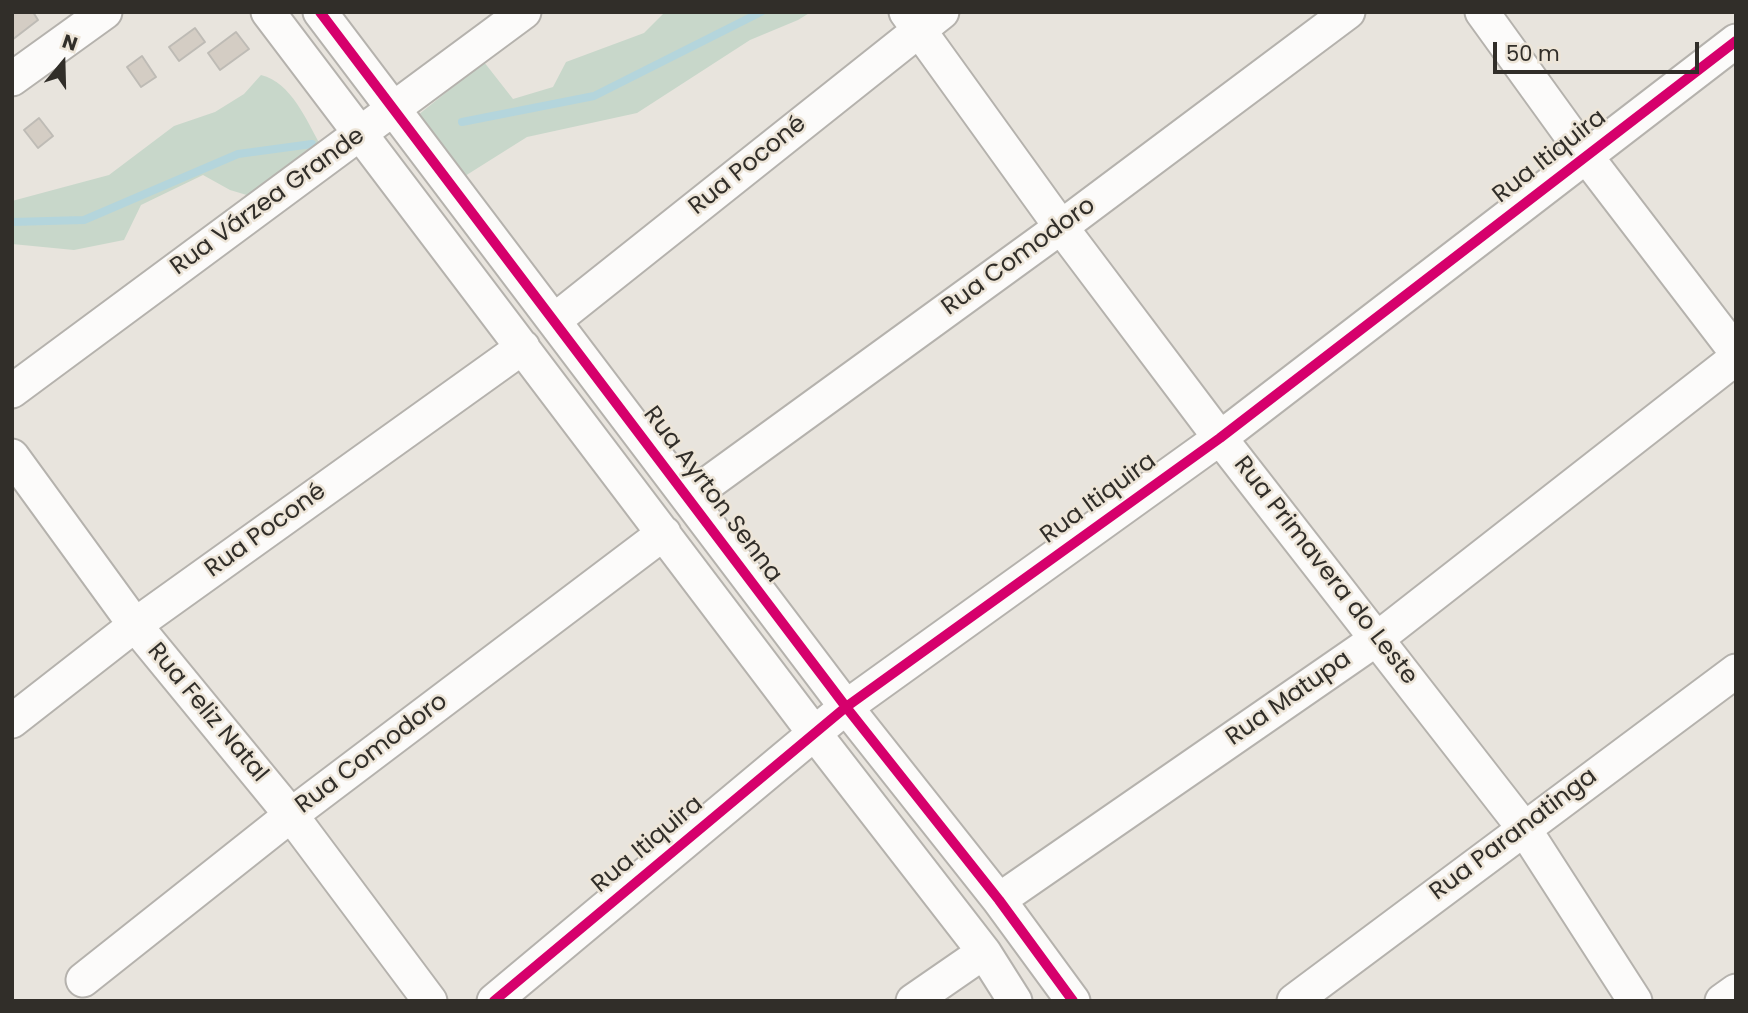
<!DOCTYPE html>
<html>
<head>
<meta charset="utf-8">
<style>
  body { margin:0 }
  #map { position:relative; width:1748px; height:1013px; overflow:hidden; background:#e8e4dd; font-family:Poppins,sans-serif }
  canvas { display:block }
  .frame { position:absolute; inset:0; border:14px solid #312e29; pointer-events:none }
  .north { position:absolute; left:28px; top:28px; width:70px; height:70px; -webkit-text-stroke:5px #ede5d8; paint-order:stroke; rotate:19deg; font-size:19px; font-weight:700; line-height:28px; text-align:center; color:#312e29 }
  .north::after { content:''; display:block; margin:auto; width:24px; height:32px; background:#312e29; clip-path:polygon(50% 0,100% 100%,50% 72%,0 100%) }
  .scale { position:absolute; left:1493px; top:42px; width:206px; height:32px; box-sizing:border-box; border:4px solid #312e29; border-top:0; padding-left:9px; font-size:21px; line-height:24px; white-space:nowrap; color:#312e29; -webkit-text-stroke:5px #ede5d8; paint-order:stroke }
</style>
</head>
<body>
<div id="map">
<canvas width="1748" height="1013"></canvas>
<div class="frame"></div>
<div class="north">N</div>
<div class="scale">50 m</div>
</div>
<script>
const ctx = document.querySelector('canvas').getContext('2d');
ctx.lineJoin = 'round';
function paint(path, color) { ctx.fillStyle = color; ctx.fill(path, 'evenodd'); }
function trace(path, color, width, dash) { ctx.strokeStyle = color; ctx.lineWidth = width; ctx.lineCap = dash ? 'butt' : 'round'; ctx.setLineDash(dash || []); ctx.stroke(path); }
function drawText(font, color, halo, rows, align = 'center') {
  ctx.font = font + ' Poppins,sans-serif'; ctx.lineWidth = 5; ctx.setLineDash([]); ctx.textBaseline = 'middle'; ctx.strokeStyle = halo; ctx.fillStyle = color; for (const [text, x, y, turn = 0] of rows) {
    ctx.save(); ctx.translate(x, y); ctx.rotate((+turn || 0) * Math.PI / 180); ctx.textAlign = isNaN(turn) ? turn : align; if (halo) ctx.strokeText(text, 0, 0); ctx.fillText(text, 0, 0); ctx.restore();
  }
}
paint(new Path2D(`
  M665 12H811L798 20 750 40 637 113 527 137 465 176 418 115 484 62 513 99 553 87 566 62 644 33Z
  M261 75C292 83 306 120 321 146L250 196 230 190 203 175 141 205 124 240 74 250 12 244V201L109 175 174 126 215 112 244 94Z`), '#c8d7ca');
trace(new Path2D(`
  M462 122 594 96 761 12
  M12 222 84 220 238 154 312 144`), '#b4d5dc', 8);
const building = new Path2D(`
  M12 12H33L38 20 12 40Z
  M195 28 205 42 179 61 169 47Z
  M236 32 249 49 220 70 208 53Z
  M142 56 156 77 141 87 127 67Z
  M39 118 53 136 38 148 24 130Z`);
paint(building, '#d4cdc4');
trace(building, '#bebbb5', 2);
const street = new Path2D(`
  M268 12 815 734 984 952 1015 1001
  M320 12 846 707 999 900 1073 1001
  M906 12 1061 227 1220 438 1523 827 1635 1001
  M1482 12 1586 156 1736 352
  M12 79 105 12
  M555 320 942 12
  M12 391 524 12
  M12 456 135 625 291 815 430 1001
  M688 498 1061 227 1348 12
  M12 721 135 625 523 347
  M999 900 1378 638 1736 358
  M83 980 291 815 664 533
  M494 1001 846 707 1220 438 1736 41
  M913 1001 984 952
  M1294 1001 1736 671
  M1722 1001 1736 991`);
trace(street, '#b5b2ad', 37);
trace(street, '#fcfbfa', 33);
trace(new Path2D(`
  M320 12 846 707 999 900 1073 1001
  M494 1001 846 707 1220 438 1736 41`), '#d6006c', 10);
drawText('24px', '#312e29', '#ede5d8', [
  ["Rua Itiquira",1550,157,-38],
  ["Rua Poconé",748,166,-39],
  ["Rua Várzea Grande",268,202,-36],
  ["Rua Comodoro",1019,257,-36],
  ["Rua Ayrton Senna",712,495,53],
  ["Rua Itiquira",1099,499,-36],
  ["Rua Poconé",266,531,-36],
  ["Rua Primavera do Leste",1325,571,52],
  ["Rua Matupa",1289,699,-35],
  ["Rua Feliz Natal",207,713,50],
  ["Rua Comodoro",372,754,-37],
  ["Rua Paranatinga",1514,835,-37],
  ["Rua Itiquira",648,845,-40]
]);
</script>
</body>
</html>
